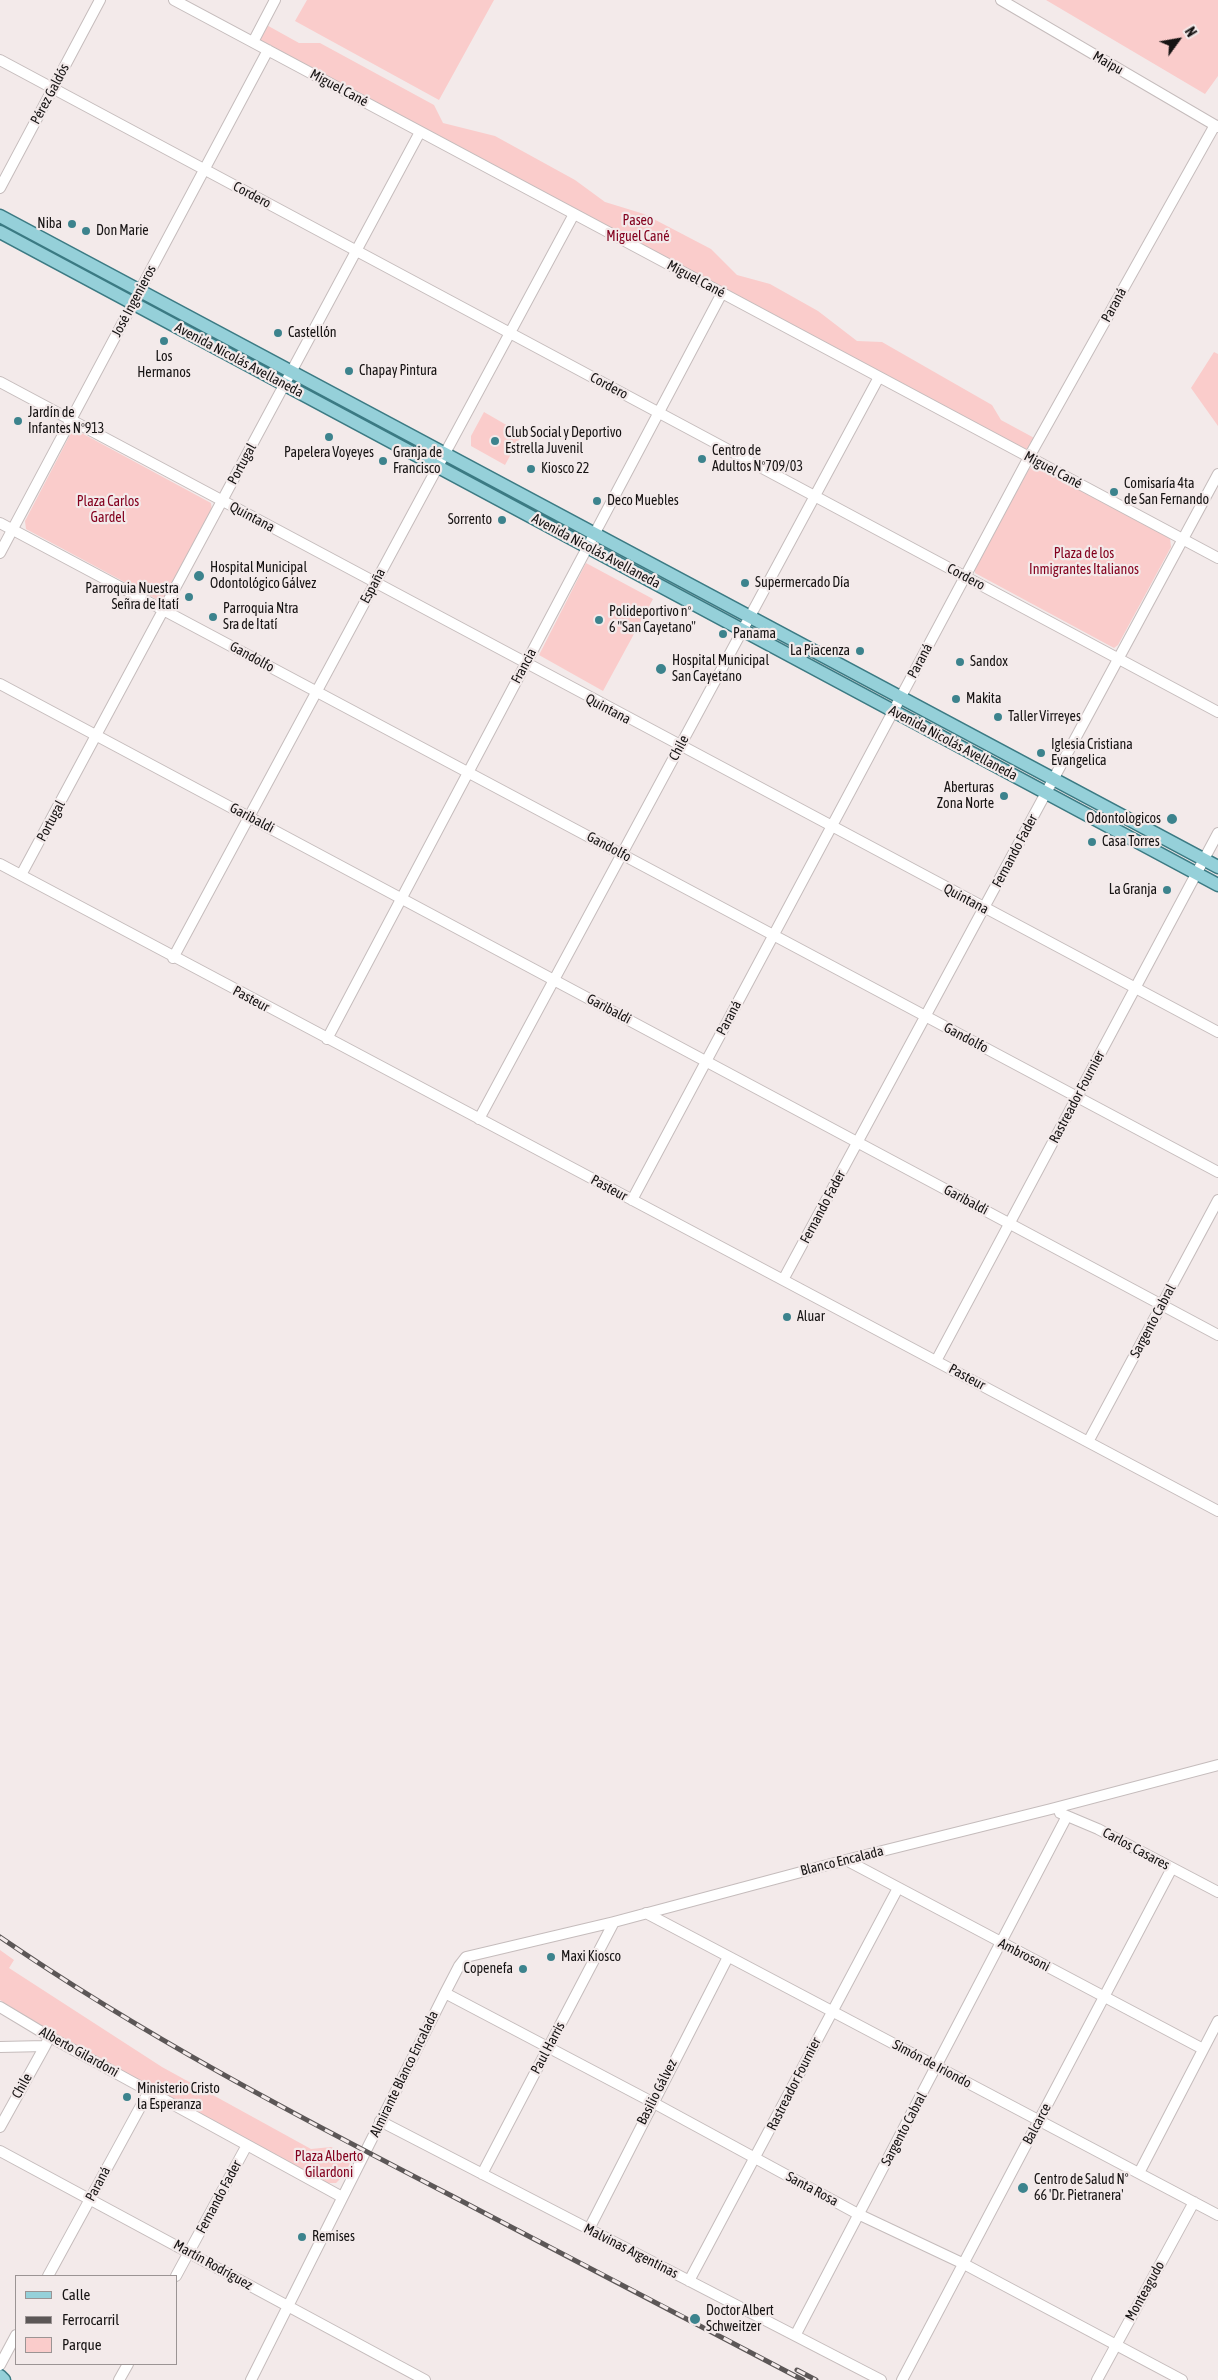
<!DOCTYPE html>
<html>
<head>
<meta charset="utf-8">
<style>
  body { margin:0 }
  #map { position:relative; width:1218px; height:2380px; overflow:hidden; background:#f3eaea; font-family:"Asap Condensed",sans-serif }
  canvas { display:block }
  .legend { position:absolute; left:15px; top:2275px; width:162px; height:90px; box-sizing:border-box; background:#f3eaea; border:1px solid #9b9494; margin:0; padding:6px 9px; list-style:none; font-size:15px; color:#161313 }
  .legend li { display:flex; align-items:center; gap:10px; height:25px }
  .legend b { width:25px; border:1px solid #9b9494 }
  .north { position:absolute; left:1153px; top:15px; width:50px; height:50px; -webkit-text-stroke:4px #f3eaea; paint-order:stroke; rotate:58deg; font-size:14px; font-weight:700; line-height:20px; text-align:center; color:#161313 }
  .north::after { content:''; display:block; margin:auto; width:18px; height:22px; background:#161313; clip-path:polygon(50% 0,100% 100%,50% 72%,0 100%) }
</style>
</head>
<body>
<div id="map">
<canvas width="1218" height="2380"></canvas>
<ul class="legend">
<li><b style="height:6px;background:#95d0d9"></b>Calle</li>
<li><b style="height:6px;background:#5c5757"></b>Ferrocarril</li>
<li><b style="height:14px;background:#facccb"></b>Parque</li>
</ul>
<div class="north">N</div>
</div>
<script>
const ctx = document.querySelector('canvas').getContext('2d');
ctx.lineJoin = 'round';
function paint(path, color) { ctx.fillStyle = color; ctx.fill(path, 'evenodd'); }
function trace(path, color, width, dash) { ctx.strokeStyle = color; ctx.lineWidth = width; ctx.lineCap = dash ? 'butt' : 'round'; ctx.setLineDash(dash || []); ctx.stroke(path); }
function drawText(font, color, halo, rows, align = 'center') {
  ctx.font = font + ' "Asap Condensed",sans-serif'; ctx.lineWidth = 4.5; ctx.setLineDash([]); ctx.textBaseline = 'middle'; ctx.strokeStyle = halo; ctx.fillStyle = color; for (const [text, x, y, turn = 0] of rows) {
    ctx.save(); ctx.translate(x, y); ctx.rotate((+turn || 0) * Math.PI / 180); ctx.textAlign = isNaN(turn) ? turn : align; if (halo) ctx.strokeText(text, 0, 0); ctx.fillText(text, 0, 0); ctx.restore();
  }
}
paint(new Path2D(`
  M307 0H494L439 100 295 21Z
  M1046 0H1218V76L1205 94Z
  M263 23 299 43H320L434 105 443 123 495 136 575 180 605 202 644 214 711 249 737 275 770 284 818 311 857 341 882 342 992 405 1001 420 1038 440 1029 457 253 42Z
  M1214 352 1218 354V426L1191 388Z
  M484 412 522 434 505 465 471 446V436Z
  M76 430 211 503 212 510 164 598 156 599 26 529 25 521 71 433Z
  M1035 465 1170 538 1171 547 1118 645 1114 648 975 573V566L1029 469Z
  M586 563 653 599 603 691 539 655Z
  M0 1950 14 1960 9 1968 162 2067 311 2149 331 2147 353 2157 345 2174 336 2183H326L52 2033 0 2000Z`), '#facccb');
const minor = new Path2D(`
  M174 0 1218 558
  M1001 0 1218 127
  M253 42 275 0
  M0 60 1218 712
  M0 188 100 0
  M0 382 1218 1032
  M0 523 1218 1172
  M0 553 268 50
  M0 684 1218 1335
  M0 864 1218 1511
  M21 875 420 132
  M173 958 574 214
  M327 1039 722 293
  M479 1119 879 377
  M632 1200 1029 457 1215 125
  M783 1280 1218 474
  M936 1361 1218 833
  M1088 1442 1218 1200
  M1060 1813 1098 1829 1218 1892
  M846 1860 1203 2049
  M646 1913 1218 2215
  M445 1993 652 2102 858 2214 964 2264 1182 2380
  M0 2007 50 2037 342 2197
  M0 2047 45 2046 47 2042
  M380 2121 881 2380
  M0 2127 45 2046
  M0 2151 425 2380
  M1139 2173 1218 2021
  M482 2174 614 1922
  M589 2229 728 1957
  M48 2276 149 2091
  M176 2276 247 2145
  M689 2281 898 1888
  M796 2334 1067 1816
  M0 2365 16 2335
  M119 2380 128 2364
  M251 2380 445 1993 459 1966 466 1957 614 1922 846 1860 1051 1809 1218 1765
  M902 2380 1172 1868
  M1097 2380 1194 2202`);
const major = new Path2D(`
  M0 216 1218 867
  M0 232 1218 885
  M0 2376 4 2380`);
trace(minor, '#c5bcbc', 12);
trace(major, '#3b7a83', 15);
trace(minor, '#fff', 10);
trace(major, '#95d0d9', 12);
const rail = new Path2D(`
  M0 1937C144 2036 297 2116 452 2196 569 2257 686 2318 803 2380
  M797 2370 816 2380`);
trace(rail, '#5c5757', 5);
trace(rail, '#f3eaea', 3, [9]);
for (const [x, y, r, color] of [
  [72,224,5,"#3c838d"],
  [86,231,5,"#3c838d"],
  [278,333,5,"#3c838d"],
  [164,341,5,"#3c838d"],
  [349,371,5,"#3c838d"],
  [18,421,5,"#3c838d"],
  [329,437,5,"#3c838d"],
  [495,441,5,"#3c838d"],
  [702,459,5,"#3c838d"],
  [383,461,5,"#3c838d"],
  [531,469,5,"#3c838d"],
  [1114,492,5,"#3c838d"],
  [597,501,5,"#3c838d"],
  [502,520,5,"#3c838d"],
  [199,576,6,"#3c838d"],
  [745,583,5,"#3c838d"],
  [189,597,5,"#3c838d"],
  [213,617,5,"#3c838d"],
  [599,620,5,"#3c838d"],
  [723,634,5,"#3c838d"],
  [860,651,5,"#3c838d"],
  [960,662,5,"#3c838d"],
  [661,669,6,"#3c838d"],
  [956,699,5,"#3c838d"],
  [998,717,5,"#3c838d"],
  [1041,753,5,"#3c838d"],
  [1004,796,5,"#3c838d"],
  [1172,819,6,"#3c838d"],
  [1092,842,5,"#3c838d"],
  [1167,890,5,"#3c838d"],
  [787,1317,5,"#3c838d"],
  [551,1957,5,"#3c838d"],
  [523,1969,5,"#3c838d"],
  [127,2097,5,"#3c838d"],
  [1023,2188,6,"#3c838d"],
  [302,2237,5,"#3c838d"],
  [695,2319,6,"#3c838d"]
]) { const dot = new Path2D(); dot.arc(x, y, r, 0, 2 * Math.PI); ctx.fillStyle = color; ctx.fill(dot); trace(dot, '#f3eaea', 2); }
drawText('14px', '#161313', '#f3eaea', [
  ["Maipu",1108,63,30],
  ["Miguel Cané",339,88,28],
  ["Pérez Galdós",50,94,-62],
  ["Cordero",252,195,28],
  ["Miguel Cané",696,279,28],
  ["José Ingenieros",134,301,-62],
  ["Paraná",1114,305,-61],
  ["Avenida Nicolás Avellaneda",239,360,28],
  ["Cordero",609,386,28],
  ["Portugal",242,464,-61],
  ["Miguel Cané",1053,470,28],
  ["Quintana",252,517,28],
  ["Avenida Nicolás Avellaneda",596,551,28],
  ["Cordero",966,577,28],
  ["España",373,586,-62],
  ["Gandolfo",252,657,29],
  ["Paraná",920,661,-62],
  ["Francia",524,666,-62],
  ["Quintana",608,709,28],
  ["Avenida Nicolás Avellaneda",953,743,28],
  ["Chile",679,748,-62],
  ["Garibaldi",252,818,28],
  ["Portugal",51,821,-62],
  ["Gandolfo",609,847,28],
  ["Fernando Fader",1015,851,-62],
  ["Quintana",966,899,28],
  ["Pasteur",251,999,28],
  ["Garibaldi",609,1009,28],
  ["Paraná",729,1018,-62],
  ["Gandolfo",966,1038,28],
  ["Rastreador Fournier",1077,1097,-62],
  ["Pasteur",609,1188,28],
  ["Garibaldi",966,1200,28],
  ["Fernando Fader",823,1207,-62],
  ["Sargento Cabral",1153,1321,-62],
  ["Pasteur",967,1377,28],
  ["Carlos Casares",1136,1849,28],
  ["Blanco Encalada",842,1861,-14],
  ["Ambrosoni",1024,1955,27],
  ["Paul Harris",548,2048,-62],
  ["Alberto Gilardoni",79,2052,29],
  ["Simón de Iriondo",932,2064,28],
  ["Almirante Blanco Encalada",404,2074,-64],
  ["Rastreador Fournier",794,2084,-63],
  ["Chile",22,2086,-61],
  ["Basilio Gálvez",657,2092,-63],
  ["Balcarce",1037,2124,-62],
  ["Sargento Cabral",904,2129,-62],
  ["Paraná",98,2184,-62],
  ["Santa Rosa",812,2189,28],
  ["Fernando Fader",219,2197,-62],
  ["Malvinas Argentinas",631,2251,27],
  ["Martín Rodríguez",213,2265,29],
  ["Monteagudo",1145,2291,-61]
]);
drawText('14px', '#83001e', '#f3eaea', [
  ["Paseo",638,221],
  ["Miguel Cané",638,237],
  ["Plaza Carlos",108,502],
  ["Gardel",108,518],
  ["Plaza de los",1084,554],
  ["Inmigrantes Italianos",1084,570],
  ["Plaza Alberto",329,2157],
  ["Gilardoni",329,2173]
]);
drawText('14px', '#161313', '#f3eaea', [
  ["Niba",62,224,"right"],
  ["Don Marie",96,231],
  ["Castellón",288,333],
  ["Los",164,357,"center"],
  ["Hermanos",164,373,"center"],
  ["Chapay Pintura",359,371],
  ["Jardín de",28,413],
  ["Infantes Nº913",28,429],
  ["Club Social y Deportivo",505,433],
  ["Estrella Juvenil",505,449],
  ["Centro de",712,451],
  ["Adultos Nº709/03",712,467],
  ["Papelera Voyeyes",329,453,"center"],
  ["Granja de",393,453],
  ["Francisco",393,469],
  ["Kiosco 22",541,469],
  ["Comisaría 4ta",1124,484],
  ["de San Fernando",1124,500],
  ["Deco Muebles",607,501],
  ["Sorrento",492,520,"right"],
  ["Hospital Municipal",210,568],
  ["Odontológico Gálvez",210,584],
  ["Supermercado Día",755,583],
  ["Parroquia Nuestra",179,589,"right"],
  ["Señra de Itatí",179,605,"right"],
  ["Parroquia Ntra",223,609],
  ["Sra de Itatí",223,625],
  ["Polideportivo nº",609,612],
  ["6 \"San Cayetano\"",609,628],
  ["Panama",733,634],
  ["La Piacenza",850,651,"right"],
  ["Hospital Municipal",672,661],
  ["San Cayetano",672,677],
  ["Sandox",970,662],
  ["Makita",966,699],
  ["Taller Virreyes",1008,717],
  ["Iglesia Cristiana",1051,745],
  ["Evangelica",1051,761],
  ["Aberturas",994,788,"right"],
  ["Zona Norte",994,804,"right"],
  ["Odontologicos",1161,819,"right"],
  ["Casa Torres",1102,842],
  ["La Granja",1157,890,"right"],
  ["Aluar",797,1317],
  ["Maxi Kiosco",561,1957],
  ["Copenefa",513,1969,"right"],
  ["Ministerio Cristo",137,2089],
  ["la Esperanza",137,2105],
  ["Centro de Salud N°",1034,2180],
  ["66 'Dr. Pietranera'",1034,2196],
  ["Remises",312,2237],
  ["Doctor Albert",706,2311],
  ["Schweitzer",706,2327]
], 'left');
</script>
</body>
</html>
